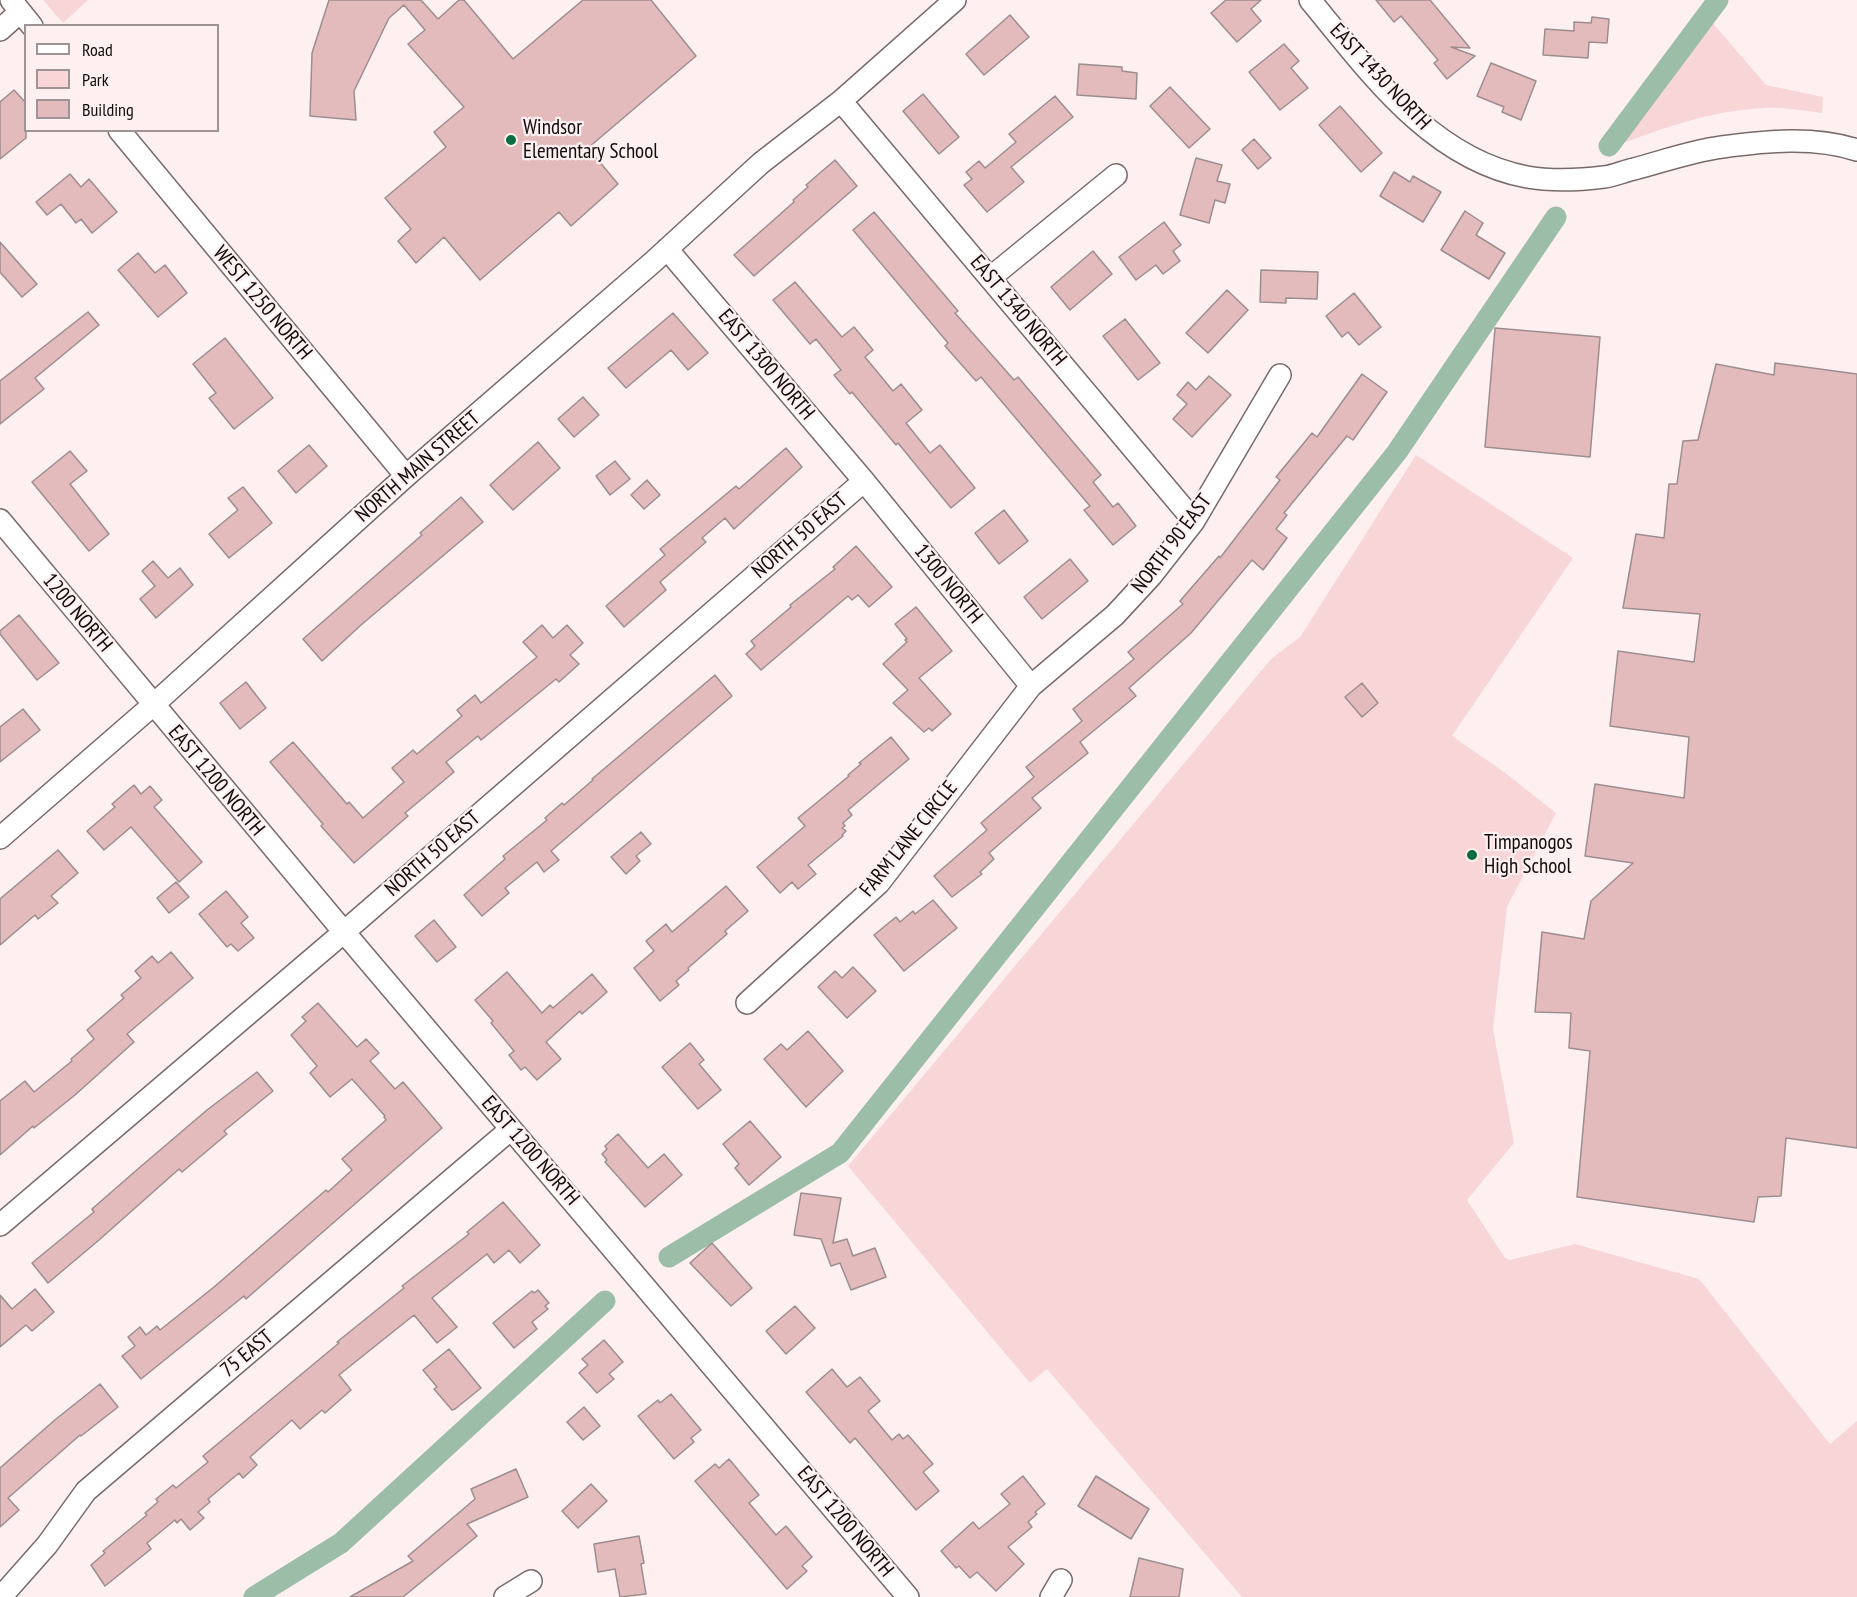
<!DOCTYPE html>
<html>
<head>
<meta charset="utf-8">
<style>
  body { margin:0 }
  #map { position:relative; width:1857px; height:1597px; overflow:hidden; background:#fef0f1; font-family:"PT Sans Narrow",sans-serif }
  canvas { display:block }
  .legend { position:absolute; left:24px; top:24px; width:195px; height:108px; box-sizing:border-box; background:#fef0f1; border:2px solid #9f9495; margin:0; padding:8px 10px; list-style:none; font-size:18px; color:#110b0b }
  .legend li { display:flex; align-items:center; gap:12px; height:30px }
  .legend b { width:30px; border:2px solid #9f9495 }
</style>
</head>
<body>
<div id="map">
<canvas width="1857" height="1597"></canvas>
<ul class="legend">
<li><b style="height:8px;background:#fff"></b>Road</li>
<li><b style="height:16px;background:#f8d6d8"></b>Park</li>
<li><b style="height:16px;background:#e4bbbd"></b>Building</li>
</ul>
</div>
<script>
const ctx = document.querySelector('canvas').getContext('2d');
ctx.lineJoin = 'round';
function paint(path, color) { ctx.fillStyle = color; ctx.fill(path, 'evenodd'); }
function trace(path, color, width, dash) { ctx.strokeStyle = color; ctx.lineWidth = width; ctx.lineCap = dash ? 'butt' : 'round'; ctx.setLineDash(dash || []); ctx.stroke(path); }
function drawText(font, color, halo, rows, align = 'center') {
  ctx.font = font + ' "PT Sans Narrow",sans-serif'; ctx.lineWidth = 4.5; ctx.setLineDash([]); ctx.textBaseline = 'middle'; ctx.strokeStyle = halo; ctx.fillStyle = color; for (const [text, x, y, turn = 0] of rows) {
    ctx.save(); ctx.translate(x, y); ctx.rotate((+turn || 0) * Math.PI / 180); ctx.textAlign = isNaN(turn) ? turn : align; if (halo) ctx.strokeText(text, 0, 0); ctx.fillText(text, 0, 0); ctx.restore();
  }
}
paint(new Path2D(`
  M43 0H88L63 23Z
  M1711 21 1766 85 1823 97 1822 113C1804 111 1784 107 1766 108 1713 110 1662 128 1613 147Z
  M1416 455 1573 558 1452 736 1504 772 1556 813 1507 907 1493 1029 1514 1143 1467 1200 1505 1258 1510 1260 1575 1244 1699 1279 1830 1444 1857 1421V1597H1242L1047 1369 1030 1383 848 1166 1271 659 1300 637Z`), '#f8d6d8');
trace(new Path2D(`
  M1609 146 1718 0
  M669 1257 840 1153 1397 452 1556 217
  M254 1597 341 1543 605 1301`), '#9cbda8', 21);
const building = new Path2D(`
  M329 0H421L438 19 459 0H464L513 59 583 0H651L696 56 588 148 618 184 571 226 559 212 480 280 444 237 416 263 398 241 411 229 385 198 446 147 434 132 464 107 408 44 425 30 404 5 389 18 354 91 356 120 310 116 312 53Z
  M1226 0H1261L1251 9 1261 21 1237 42 1211 13Z
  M1376 0H1430L1470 48 1451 47 1475 56 1447 79 1434 63 1438 60 1401 16 1394 22Z
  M1010 15 1029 37 984 75 966 54Z
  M1592 17 1609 19 1607 43 1589 42 1588 58 1543 55 1545 29 1574 31V22L1591 23Z
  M1284 44 1299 61 1291 68 1308 88 1280 110 1249 72Z
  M1491 63 1536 81 1521 120 1502 112 1504 107 1477 96Z
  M1079 64 1122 67V71L1137 73 1136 99 1077 95Z
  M1170 87 1210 129 1189 148 1150 106Z
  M14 90 26 103V138L0 159V102Z
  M923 94 959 137 939 154 903 111Z
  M1055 96 1073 117 1011 167 1024 182 987 212 964 185 972 179 966 172 979 161 985 168 1016 142 1009 134Z
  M1340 106 1382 153 1361 172 1319 125Z
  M1254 139 1271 158 1258 169 1242 150Z
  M1196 158 1222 165 1217 181 1230 184 1225 203 1215 200 1209 223 1180 215Z
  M835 160 857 186 754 276 734 255 794 202 793 200 808 187 806 185Z
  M1394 172 1410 182 1413 176 1441 192 1423 222 1380 196Z
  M70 174 81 187 89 179 117 212 92 233 81 219 76 223 61 204 47 215 36 202Z
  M1465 211 1483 223 1476 235 1505 253 1489 279 1441 250Z
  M874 212 958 311 955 313 1014 380 1018 377 1101 475 1093 482 1113 507 1118 503 1136 526 1113 545 1084 510 1090 506 981 377 976 381 945 346 948 343 853 230Z
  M1164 222 1181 245 1173 251 1180 261 1163 274 1156 265 1136 280 1119 257Z
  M0 242 37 284 22 297 0 272Z
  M1093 251 1112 274 1070 310 1051 287Z
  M138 253 155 273 165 265 187 293 158 317 118 270Z
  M1261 270 1318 272 1317 299 1286 298V303L1260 302Z
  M795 282 842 337 854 327 873 350 865 357 893 391 901 384 922 410 906 423 930 453 940 445 975 488 951 508 898 443 896 445 852 392 850 394 834 375 841 370 816 339 810 344 773 300Z
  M1227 290 1248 310 1208 353 1186 333Z
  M1354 293 1381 327 1359 345 1348 332 1342 337 1326 316Z
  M88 312 99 325 35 378 44 389 0 424V381Z
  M673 313 708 353 688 370 671 350 626 388 608 368Z
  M1125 319 1160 363 1138 380 1103 336Z
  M1495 328 1600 337 1590 457 1485 447Z
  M225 338 273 398 234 429 209 398 216 393 193 364Z
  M1775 363 1857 374V1148L1786 1138 1781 1196 1758 1197 1754 1222 1577 1197 1590 1051 1569 1048 1571 1013 1535 1012 1542 932 1584 939 1591 901 1633 863 1585 856 1595 784 1684 798 1689 737 1610 726 1618 651 1694 662 1700 614 1623 608 1636 534 1664 538 1669 484H1677L1683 441 1698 440 1716 364 1774 375Z
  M1362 374 1387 392 1353 440 1347 436 1284 513 1287 515 1276 529 1287 538 1263 570 1252 560 1191 633 1129 688 1136 696 1080 742 1088 753 1032 798 1041 808 989 853 994 859 980 872 982 874 952 897 934 876 987 830 981 823 1034 777 1026 767 1082 721 1073 709 1134 659 1128 652 1183 604 1180 601 1219 556 1220 558 1280 480 1276 477 1312 433 1317 437Z
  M1209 376 1231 395 1192 437 1173 419 1187 404 1177 395 1188 382 1196 390Z
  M583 397 599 415 574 437 558 419Z
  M538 442 560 468 513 510 490 485Z
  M309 445 327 466 296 493 278 471Z
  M786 448 802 467 734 529 725 518 702 538 706 542 660 582 666 590 624 627 606 606 665 555 660 549 736 486 739 489Z
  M70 451 87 471 70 484 109 534 89 551 32 482Z
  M615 461 630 479 610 495 596 476Z
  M647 480 660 495 644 509 631 495Z
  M243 487 272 523 229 558 209 534 238 510 228 498Z
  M461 497 483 522 361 625 322 661 303 639 422 535 420 533Z
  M1004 510 1028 541 999 564 975 533Z
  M856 546 892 587 869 607 858 595 852 600 848 596 761 670 746 654 755 646 751 641 791 607 790 605 835 569 833 567Z
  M1070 559 1088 581 1042 619 1024 597Z
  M153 561 168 578 180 568 193 585 156 618 140 599 155 586 142 571Z
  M916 607 952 651 919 678 951 714 932 731 929 728 924 732 893 703 908 690 883 664 907 642 905 640 907 639 895 624Z
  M19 615 59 663 37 680 0 634V631Z
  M542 625 553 638 567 625 583 643 570 655 579 664 559 682 556 679 481 740 478 736 446 762 454 772 405 813 408 816 354 863 321 826 323 824 270 762 293 742 347 804 349 802 363 818 404 782 392 768 413 750 417 754 462 716 457 710 475 695 481 703 537 657 523 642Z
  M715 675 732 696 551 851 559 860 544 872 537 862 505 888 509 893 482 916 464 895 505 859 503 856 547 820 545 818 562 803 564 805 593 780 592 779Z
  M246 682 266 708 240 729 220 703Z
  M1362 683 1378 703 1362 717 1345 697Z
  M23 709 40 730 0 762V727Z
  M891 737 909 759 848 810 852 815 843 823 845 826 842 828 846 831 842 835 843 836 808 865 816 874 798 889 792 882 780 893 757 867 805 826 798 818 849 776 848 775 861 764 859 763Z
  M134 785 141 794 150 786 162 800 154 807 202 862 179 882 131 827 104 850 87 831 115 807 112 804Z
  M641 832 651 844 636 856 640 861 626 874 611 857Z
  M58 850 78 873 51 896 58 903 38 919 35 915 0 945V899Z
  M176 882 189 897 169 913 157 898Z
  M726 886 748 911 725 931 727 934 688 968 689 970 676 981 679 985 660 1001 634 968 654 951 646 941 666 924 672 932Z
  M226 891 248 917 241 923 254 938 238 951 231 944 227 947 199 914Z
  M933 900 957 928 904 971 874 935 896 917 900 922 913 911 915 914Z
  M434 920 456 947 437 962 415 936Z
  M171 952 193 978 127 1034 134 1042 75 1095 34 1128 33 1126 0 1155V1101L25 1081 34 1092 72 1061 71 1059 94 1039 87 1030 124 998 121 995 141 978 135 971 152 956 158 963Z
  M853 967 876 991 847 1018 818 987 835 971 842 978Z
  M507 972 542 1013 550 1005 553 1008 592 974 607 992 582 1014 580 1011 546 1042 561 1059 537 1080 525 1067 521 1070 509 1055 514 1051 491 1023 493 1021 475 1000Z
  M318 1003 357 1047 366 1039 379 1053 370 1061 395 1089 403 1082 442 1128 246 1299 244 1296 141 1379 122 1356 135 1346 128 1337 140 1327 146 1335 157 1326 160 1330 214 1287 326 1190 328 1192 352 1170 342 1159 386 1120 384 1117 385 1116 352 1079 330 1097 310 1073 317 1066 291 1035 306 1021 302 1017Z
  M808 1031 843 1071 806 1107 764 1059 781 1044 787 1050Z
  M690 1043 704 1060 699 1064 721 1090 698 1109 662 1067Z
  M257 1072 273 1091 224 1131 227 1134 182 1172 179 1169 99 1240 48 1283 32 1263 94 1212 92 1209 139 1168 207 1110Z
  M750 1121 781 1157 749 1185 735 1168 739 1164 723 1144Z
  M618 1134 648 1168 664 1154 682 1175 645 1207 605 1162 607 1160 602 1154 607 1149 605 1146Z
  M801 1193 841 1198 833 1243 847 1239 853 1256 875 1248 886 1277 851 1290 840 1263 831 1266 821 1239 794 1235Z
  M503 1202 540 1245 520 1263 509 1250 494 1263 487 1254 432 1298 457 1327 437 1343 414 1315 339 1375 351 1390 325 1413 322 1410 300 1429 292 1420 250 1457 257 1465 243 1478 239 1473 208 1499 210 1502 198 1512 204 1518 190 1530 181 1519 177 1523 175 1520 147 1543 151 1549 105 1586 91 1565 105 1553 103 1551 147 1515 145 1513 158 1502 156 1499 173 1485 176 1488 208 1462 203 1456 339 1343 337 1342 404 1288 402 1286 469 1234 467 1232Z
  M712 1243 752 1288 731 1306 690 1263Z
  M35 1289 54 1312 32 1331 26 1325 0 1347V1295L12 1309Z
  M538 1290 549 1303 545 1306 548 1309 532 1322 537 1329 514 1348 493 1323 532 1291 534 1293Z
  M795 1306 815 1328 786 1354 766 1331Z
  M604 1340 623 1362 609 1374 614 1379 597 1393 579 1373 588 1365 582 1359Z
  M449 1349 481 1388 455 1409 452 1410 434 1389 437 1387 423 1370Z
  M832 1369 847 1387 860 1377 880 1401 868 1411 892 1440 899 1434 903 1439 908 1435 933 1464 923 1472 939 1491 916 1510 855 1438 850 1443 806 1392Z
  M100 1384 118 1407 81 1436 80 1435 8 1498 19 1510 0 1527V1468L56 1419Z
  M671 1394 701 1430 691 1438 694 1442 674 1459 638 1416 658 1400 660 1403Z
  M584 1407 600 1426 583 1440 567 1422Z
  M729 1459 759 1495 749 1503 776 1535 786 1526 812 1557 802 1566 807 1571 787 1589 695 1481 715 1464 719 1468Z
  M516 1469 528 1497 467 1524 477 1536 403 1597H350L413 1561 408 1556 475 1499 471 1489Z
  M1023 1476 1045 1504 1035 1512 1037 1514 1028 1522 1032 1527 1008 1547 1024 1564 996 1591 977 1572 970 1578 959 1566 956 1568 941 1551 973 1522 979 1529 1010 1504 1001 1494Z
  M1096 1476 1149 1509 1131 1539 1078 1506Z
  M591 1484 607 1501 578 1528 562 1511Z
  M639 1536 644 1563 641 1564 646 1594 620 1597 615 1569 598 1572 594 1544Z
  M1139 1558 1183 1569 1179 1597H1130Z`);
paint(building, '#e4bbbd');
trace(building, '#9e8d8e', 1.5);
const minor = new Path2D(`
  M11 0 32 26
  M1310 0C1368 70 1430 159 1527 177 1550 181 1580 180 1604 177 1614 176 1624 171 1634 169 1664 161 1692 151 1722 147 1766 141 1814 136 1857 150
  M0 30 20 12
  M841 101 1194 521
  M119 130 406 476
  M667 249 864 481 1031 686
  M990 278 1116 175
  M0 520 344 932 908 1597
  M0 838 153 705 406 476 653 262 761 163 841 101 955 0
  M747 1003 879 883 1031 686 1115 615 1151 576 1194 521 1280 375
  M0 1225 344 932 864 481
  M1 1597 47 1545 86 1491 511 1129
  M505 1597 531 1581
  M1051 1597 1061 1580`);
trace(minor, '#796a6a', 24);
trace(minor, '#fff', 21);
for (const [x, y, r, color] of [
  [511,140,6,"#0c6c41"],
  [1472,855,6,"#0c6c41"]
]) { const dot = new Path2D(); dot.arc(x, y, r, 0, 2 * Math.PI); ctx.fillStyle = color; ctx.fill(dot); trace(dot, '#fef0f1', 2); }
drawText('21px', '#110b0b', '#fef0f1', [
  ["EAST 1430 NORTH",1380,77,47],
  ["WEST 1250 NORTH",262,303,50],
  ["EAST 1340 NORTH",1018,311,50],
  ["EAST 1300 NORTH",766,365,50],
  ["NORTH MAIN STREET",418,467,-41],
  ["NORTH 50 EAST",800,536,-41],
  ["NORTH 90 EAST",1172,544,-53],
  ["1300 NORTH",948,584,51],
  ["1200 NORTH",77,613,50],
  ["EAST 1200 NORTH",216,781,50],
  ["FARM LANE CIRCLE",909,839,-51],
  ["NORTH 50 EAST",433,854,-41],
  ["EAST 1200 NORTH",530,1151,49],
  ["75 EAST",247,1354,-40],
  ["EAST 1200 NORTH",845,1522,50]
]);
drawText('21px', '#110b0b', '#fef0f1', [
  ["Windsor",523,128],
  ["Elementary School",523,152],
  ["Timpanogos",1484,843],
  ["High School",1484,867]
], 'left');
</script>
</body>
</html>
